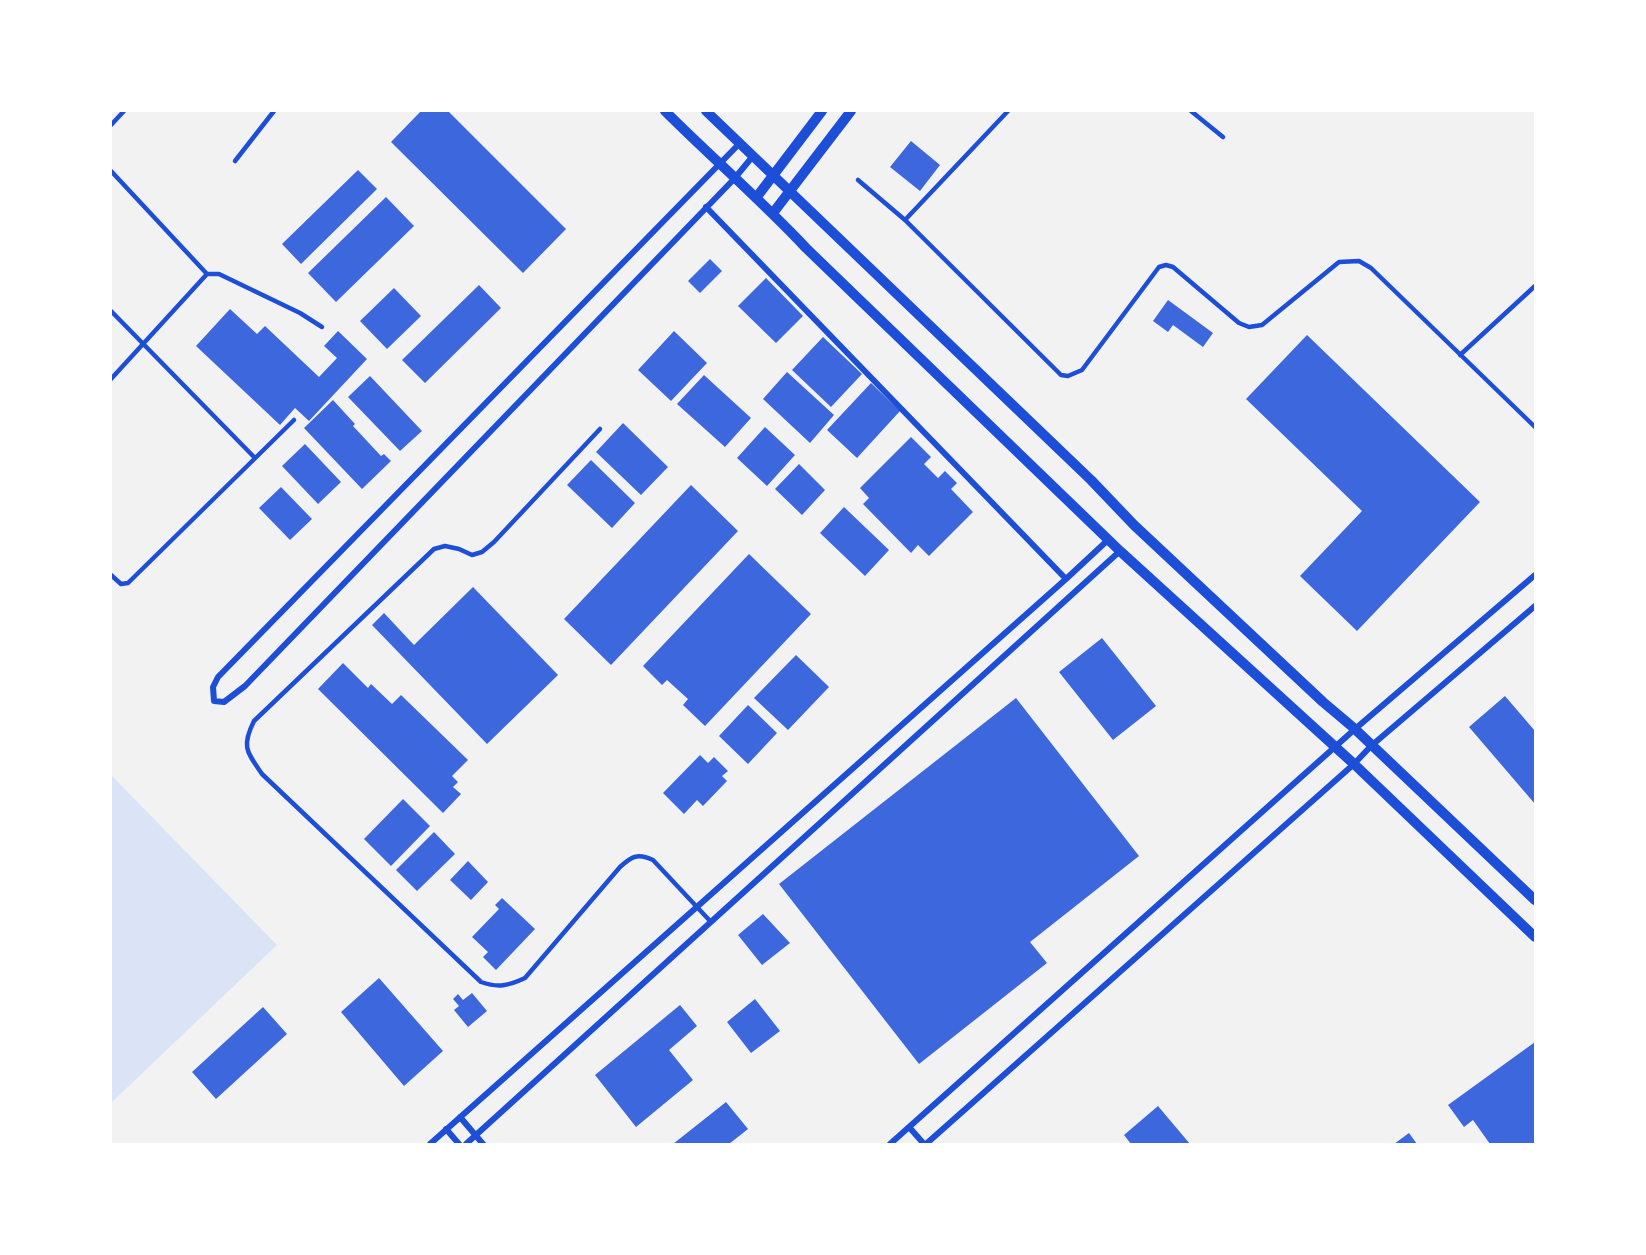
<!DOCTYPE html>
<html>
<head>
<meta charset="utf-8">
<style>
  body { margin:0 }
  #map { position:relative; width:1646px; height:1255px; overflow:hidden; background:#f2f2f2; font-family:Signika,sans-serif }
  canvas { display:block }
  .frame { position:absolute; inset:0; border:112px solid #fff; pointer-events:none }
</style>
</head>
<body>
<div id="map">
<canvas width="1646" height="1255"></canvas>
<div class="frame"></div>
</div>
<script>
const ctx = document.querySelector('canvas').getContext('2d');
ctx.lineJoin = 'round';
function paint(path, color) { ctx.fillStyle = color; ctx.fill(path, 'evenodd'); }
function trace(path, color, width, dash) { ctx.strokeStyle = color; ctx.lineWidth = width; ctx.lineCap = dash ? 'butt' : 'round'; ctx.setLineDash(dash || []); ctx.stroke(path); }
paint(new Path2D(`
  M111 775 277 945 111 1103Z`), '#dbe4f7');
paint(new Path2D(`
  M421 111H448L566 229 523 273 391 142Z
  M911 141 940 165 920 191 890 167Z
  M358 170 377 189 301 264 282 244Z
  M386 197 414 226 336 302 308 273Z
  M710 259 722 271 700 293 688 281Z
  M766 278 803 316 776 343 738 306Z
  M479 285 501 308 425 383 402 360Z
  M394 288 421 316 387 349 360 321Z
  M1168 300 1213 333 1203 347 1173 325 1168 332 1153 321Z
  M230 309 257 334 265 326 319 377 337 358 324 346 338 331 367 359 309 421 295 408 280 425 196 346Z
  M674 331 707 363 671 401 638 370Z
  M1307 335 1480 502 1357 631 1300 576 1362 511 1246 399Z
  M823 337 862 374 831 407 792 370Z
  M787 372 834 415 810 443 763 399Z
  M704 375 751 418 725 447 677 404Z
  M370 376 422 431 400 451 348 397Z
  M871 383 900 411 857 458 827 430Z
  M333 400 355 424 353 426 381 456 384 454 391 461 362 489 304 428Z
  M623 423 668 467 641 495 596 452Z
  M765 427 795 455 767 486 737 458Z
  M911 437 931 457 924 464 938 478 945 471 957 483 951 489 973 512 929 556 918 545 911 553 863 504 869 498 860 488Z
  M305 444 341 482 318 504 282 466Z
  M591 460 635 503 612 528 567 485Z
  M799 464 825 490 802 515 775 489Z
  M691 485 738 531 611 665 564 619Z
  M281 487 312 519 290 540 259 508Z
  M844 507 889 550 865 576 820 533Z
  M749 554 811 614 705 726 683 705 688 699 667 680 662 685 643 666Z
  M473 587 558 675 487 744 372 625 384 613 414 645Z
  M1102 638 1156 706 1113 740 1059 672Z
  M796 655 829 687 788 730 754 698Z
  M343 663 368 688 371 684 392 704 401 695 468 760 452 776 458 782 453 787 461 794 443 813 318 689Z
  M1505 696 1535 731V804L1469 727Z
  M1016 698 1139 856 1030 942 1047 963 919 1064 779 884Z
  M748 705 777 733 748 764 719 736Z
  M700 755 708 763 714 757 728 771 722 776 727 781 703 806 697 800 684 814 663 793Z
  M403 799 430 826 391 866 364 839Z
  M434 832 455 854 417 891 396 870Z
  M468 861 488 882 471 900 450 880Z
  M502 898 535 929 496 970 483 957 488 952 472 937 499 909 495 905Z
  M763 914 790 943 762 965 738 935Z
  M379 978 443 1051 404 1086 341 1012Z
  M472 993 487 1011 468 1027 454 1010 459 1006 453 999 458 994 463 1000Z
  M755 999 780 1031 751 1053 727 1022Z
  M680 1005 697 1026 669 1050 693 1080 636 1127 595 1075Z
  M263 1007 287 1034 216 1099 192 1072Z
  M1535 1042V1144H1490L1473 1120 1464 1127 1448 1105Z
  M726 1102 748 1129 729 1144H673Z
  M1158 1106 1190 1144H1131L1124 1135Z
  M1409 1133 1417 1144H1394Z`), '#3d67dc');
trace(new Path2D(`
  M1191 111 1223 137
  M111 125 124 111
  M235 161 274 111
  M111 171 207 274 111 379
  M858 180 905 220 1061 375 1068 376 1082 370 1159 267 1166 265 1173 267 1239 323 1249 327 1262 325 1339 262 1359 261 1371 268 1535 427
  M905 220 1008 111
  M207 274H219L300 313 322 327
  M111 311 255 458
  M1460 355 1535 286
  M600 429 494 542 482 552 472 555 459 549 445 546 434 549 254 721C241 747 247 752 262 774L481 982C498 988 508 986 525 978L620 867C632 856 638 853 653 860L711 922
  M111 575 121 584 128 583 294 420`), '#1d4ed8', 4.5);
trace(new Path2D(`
  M739 144 218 677 213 687 214 701 224 702 245 686 734 179 753 156
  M706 207 1066 579
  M460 1117 483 1144
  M909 1127 924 1144
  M446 1129 459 1144
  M430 1144 1066 579 1109 539
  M466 1144 1120 551
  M890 1144 1355 729 1535 575
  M926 1144 1354 764 1371 746 1535 606`), '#1d4ed8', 6);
trace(new Path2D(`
  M665 111C711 157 761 200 806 248L1120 551 1354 764 1535 937
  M706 111 1091 480 1134 525 1323 702 1355 729 1535 900
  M756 198 822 111
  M773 213 851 111`), '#1d4ed8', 10);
</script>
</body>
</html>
